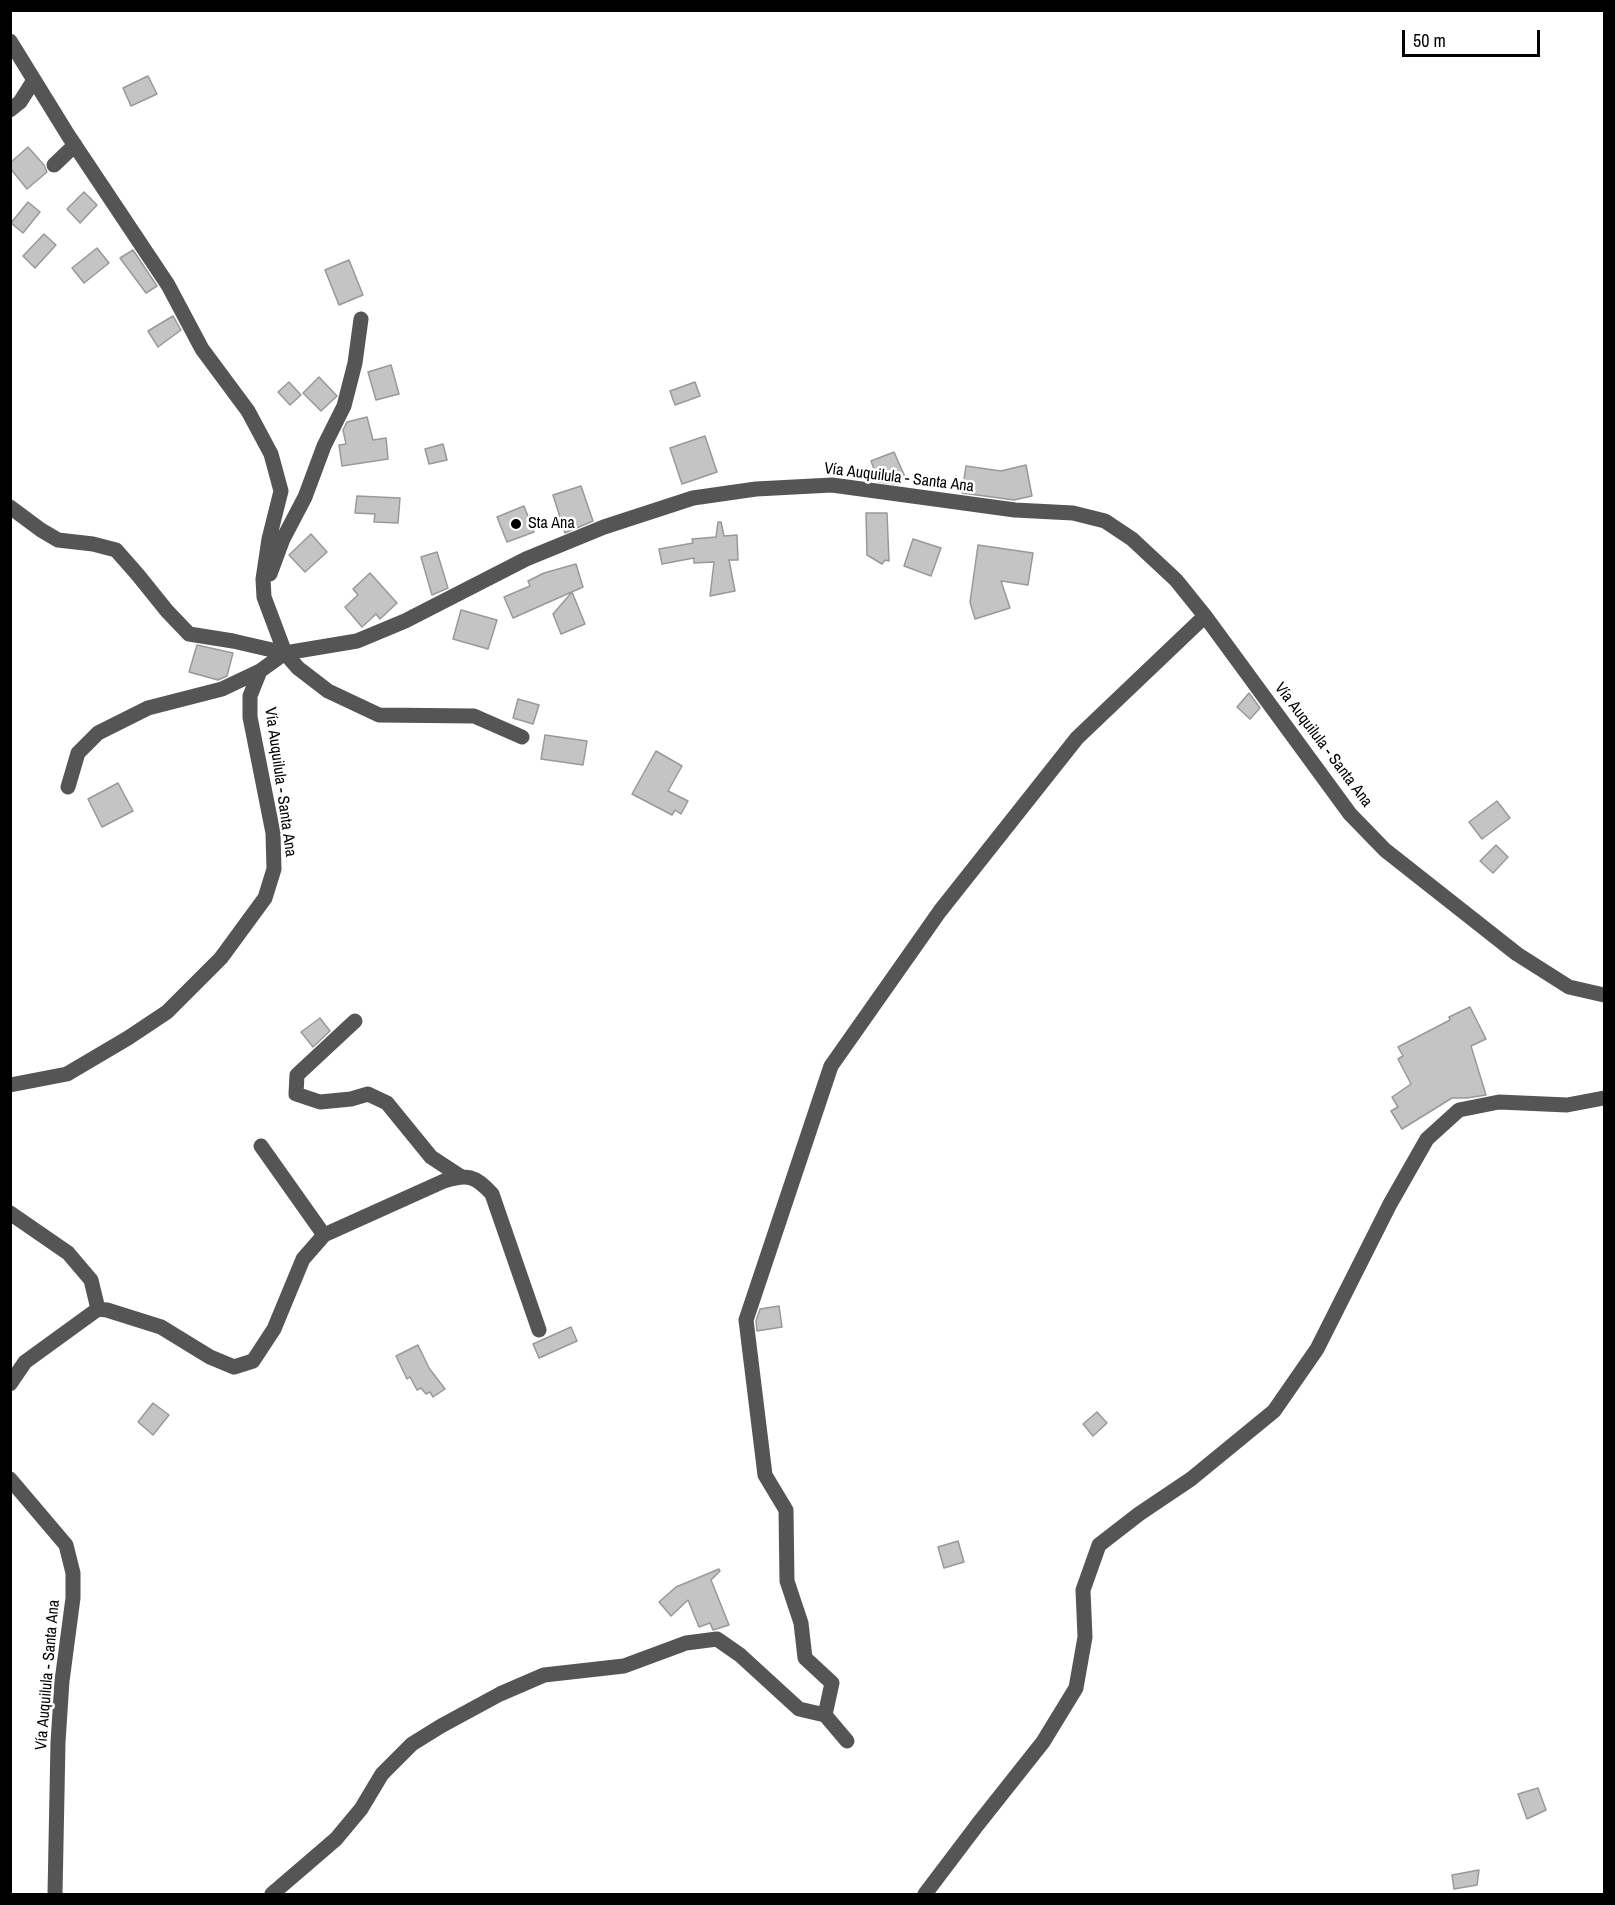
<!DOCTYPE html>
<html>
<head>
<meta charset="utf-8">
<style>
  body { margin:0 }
  #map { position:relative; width:1615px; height:1905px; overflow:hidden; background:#fff; font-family:"Archivo Narrow",sans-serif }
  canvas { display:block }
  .frame { position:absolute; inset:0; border:12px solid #000; pointer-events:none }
  .scale { position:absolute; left:1402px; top:30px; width:138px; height:27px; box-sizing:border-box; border:3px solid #000; border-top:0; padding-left:8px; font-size:18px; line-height:21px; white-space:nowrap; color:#000; -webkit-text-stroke:4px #fff; paint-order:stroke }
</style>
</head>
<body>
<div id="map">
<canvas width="1615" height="1905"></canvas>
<div class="frame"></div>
<div class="scale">50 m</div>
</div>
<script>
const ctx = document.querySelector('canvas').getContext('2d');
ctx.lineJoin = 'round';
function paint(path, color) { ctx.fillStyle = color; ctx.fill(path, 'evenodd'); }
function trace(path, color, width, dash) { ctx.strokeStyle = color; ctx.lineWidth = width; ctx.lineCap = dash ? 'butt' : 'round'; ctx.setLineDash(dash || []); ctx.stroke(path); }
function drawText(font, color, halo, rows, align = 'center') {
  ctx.font = font + ' "Archivo Narrow",sans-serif'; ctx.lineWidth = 5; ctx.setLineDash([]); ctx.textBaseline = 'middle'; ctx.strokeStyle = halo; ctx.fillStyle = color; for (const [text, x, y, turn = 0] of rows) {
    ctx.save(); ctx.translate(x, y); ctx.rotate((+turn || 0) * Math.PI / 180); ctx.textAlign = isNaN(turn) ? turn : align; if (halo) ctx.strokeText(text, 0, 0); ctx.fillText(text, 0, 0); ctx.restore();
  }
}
const building = new Path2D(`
  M148 76 157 94 131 106 123 88Z
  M28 147 44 165 47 172 27 189 10 168V163Z
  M84 192 97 205 80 223 67 209Z
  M28 202 40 212 23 233 11 223Z
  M44 234 56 245 35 268 23 256Z
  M97 248 109 263 84 283 72 268Z
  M133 250 157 286 146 293 120 258Z
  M349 260 363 295 339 305 325 270Z
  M173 316 181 330 158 347 148 331Z
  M391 365 399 394 376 400 368 372Z
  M319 377 337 396 321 411 303 393Z
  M289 382 301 395 290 405 278 392Z
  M695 382 700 396 675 405 670 391Z
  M367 417 373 440 386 438 388 459 342 466 339 445 346 444 343 430 347 422Z
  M705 436 717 472 682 484 670 448Z
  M443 444 447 460 429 464 425 449Z
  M894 452 906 479 896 484 879 482 871 461Z
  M1026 465 1032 496 1014 500 962 493 966 466 1001 471Z
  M581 486 593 521 565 533 553 495Z
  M357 496 400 498 398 523 374 522 375 514 355 513Z
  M524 506 534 532 507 542 497 517Z
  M866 513H887L889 561 885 560 882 564 867 555Z
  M718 522H721L724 536 737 535 738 560H729L735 591 710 596 714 562 694 563V558L662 564 659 549 693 543 692 539 716 537Z
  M311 534 327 552 305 572 289 555Z
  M913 539 941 548 931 576 904 566Z
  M978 545 1033 553 1028 585 1001 581 1010 608 975 619 970 602Z
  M437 552 448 588 432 595 421 557Z
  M576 564 583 587 513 618 504 597 530 586 528 581 544 573Z
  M370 573 397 603 380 619 376 614 362 627 345 607 358 595 353 589Z
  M572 592 585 624 561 634 553 614Z
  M461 610 497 620 488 649 453 639Z
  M197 645 233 653 227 676 218 680 189 672Z
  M1249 693 1260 708 1250 719 1237 707Z
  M518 699 539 705 533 724 513 718Z
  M545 735 587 741 583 765 541 759Z
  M656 751 682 766 668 791 688 801 681 814 675 810 672 815 632 794Z
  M118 783 133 811 102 827 88 799Z
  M1497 801 1510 818 1482 839 1469 822Z
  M1496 845 1508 857 1493 873 1480 861Z
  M1470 1007 1486 1039 1471 1046 1486 1095 1467 1098H1452L1402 1129 1391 1111 1398 1107 1392 1097 1411 1084 1398 1059 1403 1056 1398 1047 1450 1020 1449 1017Z
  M320 1018 330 1031 313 1047 301 1032Z
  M779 1306 782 1327 757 1331 756 1321 760 1309Z
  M571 1327 577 1341 539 1358 533 1344Z
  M418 1345 429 1368 445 1389 433 1397 430 1392 426 1394 421 1388 417 1390 410 1377 407 1379 396 1356Z
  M153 1403 169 1415 153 1435 138 1422Z
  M1097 1412 1107 1423 1093 1436 1083 1424Z
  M958 1541 964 1562 944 1568 938 1547Z
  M719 1569 720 1571 711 1580 729 1625 713 1630 710 1623 699 1627 688 1600 671 1616 659 1602 676 1587Z
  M1538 1788 1546 1810 1527 1819 1518 1794Z
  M1479 1870 1477 1885 1454 1889 1452 1875Z`);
paint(building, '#c4c4c4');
trace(building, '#999', 1.5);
trace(new Path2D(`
  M10 41 68 135 168 285 202 349 248 411 271 454 281 491 269 539 263 579 264 597 285 653 298 668 328 691 379 715 474 716 522 737
  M10 110 20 102 34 80
  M54 165 75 145
  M10 507 41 530 58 540 93 544 116 550 138 575 167 611 189 634 233 641 285 653
  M270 574 283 539 305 497 324 446 344 406 355 363 361 319
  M68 787 78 753 98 733 148 708 222 689 260 671
  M355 1021 297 1075 296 1094 320 1102 351 1099 368 1094 387 1103 431 1157 460 1176
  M10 1085 67 1074 128 1038 167 1012 221 958 265 898 274 869 273 833 250 717V696L260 671 285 653 357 641 405 621 526 559 604 527 693 498 756 489 832 485 1015 510 1073 513 1105 521 1132 539 1176 580 1205 616 1350 814 1385 850 1517 954 1569 987 1604 995
  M261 1146 324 1235
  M10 1213 68 1253 91 1280 98 1309 25 1362 10 1384
  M98 1309 107 1310 161 1327 210 1357 234 1367 253 1361 274 1329 303 1259 324 1235 444 1181C467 1174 475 1175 492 1194L539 1330
  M10 1479 66 1545 73 1573V1598L62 1681 58 1742 55 1894
  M825 1715 832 1683 805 1658 801 1623 787 1581 786 1510 765 1475 746 1320 831 1066 940 911 1077 738 1205 616
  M272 1894 336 1839 361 1809 382 1774 412 1744 441 1726 500 1694 544 1675 624 1666 686 1643 717 1639 740 1655 799 1709 825 1715 847 1741
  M925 1894 978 1824 1043 1742 1076 1688 1085 1637 1083 1590 1099 1545 1139 1514 1191 1479 1274 1411 1317 1349 1390 1204 1427 1139 1459 1110 1499 1102 1567 1105 1604 1098`), '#555', 15);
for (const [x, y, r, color] of [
  [516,524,6,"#000"]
]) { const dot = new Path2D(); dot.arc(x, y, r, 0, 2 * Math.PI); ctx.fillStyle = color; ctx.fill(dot); trace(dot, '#fff', 2); }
drawText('16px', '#000', '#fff', [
  ["Vía Auquilula - Santa Ana",899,478,7],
  ["Vía Auquilula - Santa Ana",1323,745,53],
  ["Vía Auquilula - Santa Ana",280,782,82],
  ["Vía Auquilula - Santa Ana",48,1675,-85]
]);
drawText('16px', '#000', '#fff', [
  ["Sta Ana",528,524]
], 'left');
</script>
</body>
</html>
